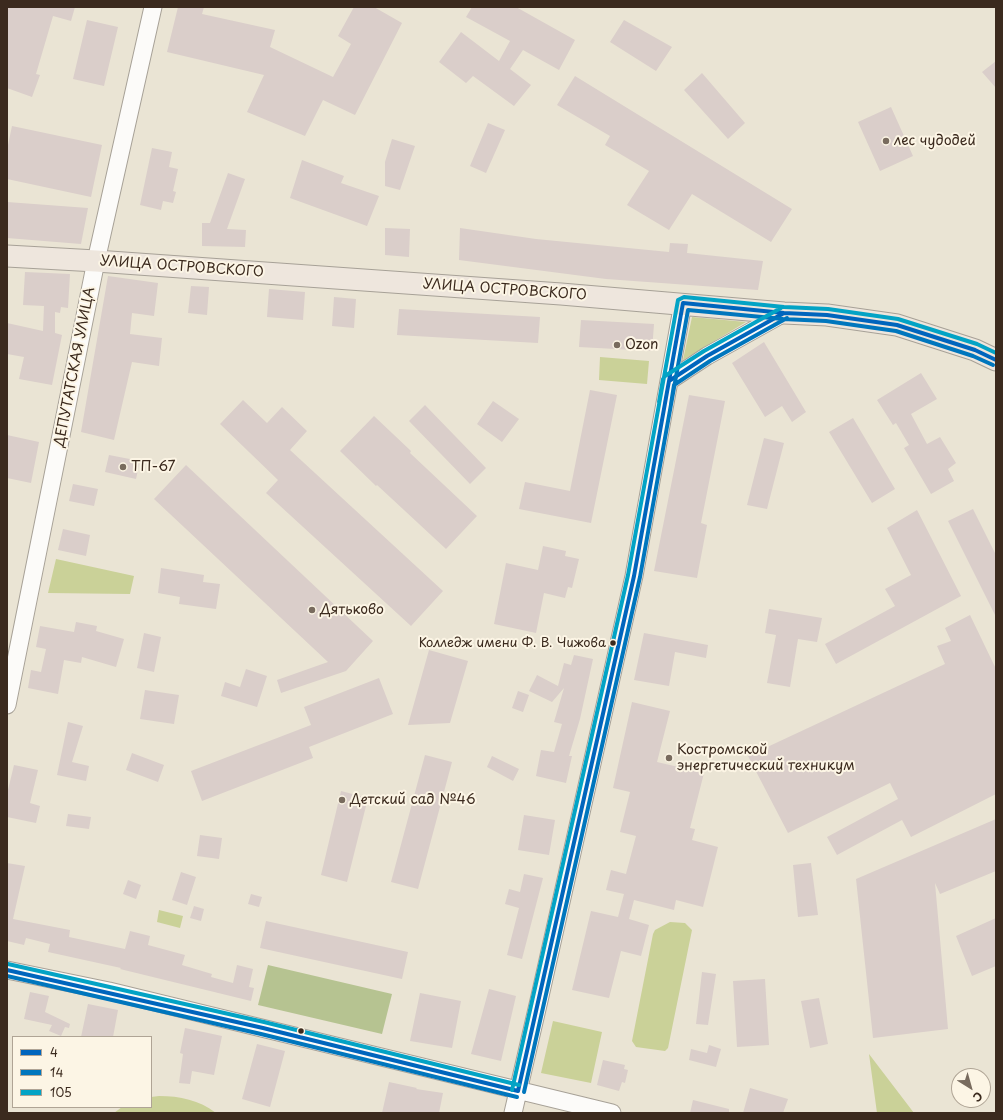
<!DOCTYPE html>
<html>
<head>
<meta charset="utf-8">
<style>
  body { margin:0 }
  #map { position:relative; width:1003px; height:1120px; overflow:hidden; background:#eae4d4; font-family:"Playpen Sans",sans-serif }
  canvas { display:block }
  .frame { position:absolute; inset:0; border:8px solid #3b2a1e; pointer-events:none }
  .legend { position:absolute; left:12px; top:1036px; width:140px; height:72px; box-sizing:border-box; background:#fcf5e5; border:1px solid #afa495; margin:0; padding:5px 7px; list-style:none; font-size:12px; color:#3b2a1e }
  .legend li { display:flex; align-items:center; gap:8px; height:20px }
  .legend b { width:20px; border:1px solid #afa495 }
  .north { position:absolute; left:951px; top:1068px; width:40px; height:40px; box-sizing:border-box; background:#fcf5e5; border:1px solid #afa495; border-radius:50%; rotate:143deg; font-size:11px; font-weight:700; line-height:16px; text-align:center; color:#3b2a1e }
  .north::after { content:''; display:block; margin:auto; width:14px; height:18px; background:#786b5e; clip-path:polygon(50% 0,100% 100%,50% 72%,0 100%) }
</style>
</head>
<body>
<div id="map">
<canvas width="1003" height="1120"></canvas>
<div class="frame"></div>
<ul class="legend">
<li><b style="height:5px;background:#0065bd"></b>4</li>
<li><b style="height:5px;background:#0076bd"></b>14</li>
<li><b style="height:5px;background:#03a3c5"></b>105</li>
</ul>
<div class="north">С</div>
</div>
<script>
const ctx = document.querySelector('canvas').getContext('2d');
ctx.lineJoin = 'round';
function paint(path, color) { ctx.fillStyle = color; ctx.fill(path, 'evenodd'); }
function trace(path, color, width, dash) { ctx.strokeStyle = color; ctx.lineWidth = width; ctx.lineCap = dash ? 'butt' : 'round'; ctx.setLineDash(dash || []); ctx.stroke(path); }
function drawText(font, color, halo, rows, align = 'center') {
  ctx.font = font + ' "Playpen Sans",sans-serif'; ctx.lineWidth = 4; ctx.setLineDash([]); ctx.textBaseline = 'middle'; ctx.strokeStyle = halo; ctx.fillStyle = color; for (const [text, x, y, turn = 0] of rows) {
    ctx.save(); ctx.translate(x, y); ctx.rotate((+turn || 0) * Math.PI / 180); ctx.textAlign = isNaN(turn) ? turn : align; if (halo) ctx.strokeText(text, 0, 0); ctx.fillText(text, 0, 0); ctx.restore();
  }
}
paint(new Path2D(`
  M692 317 746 322 683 360Z
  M600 357 649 361 647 384 599 380Z
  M56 559 134 576 130 594 48 593Z
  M159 910 183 916 180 928 157 922Z
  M670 922 685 923 692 930 668 1048 665 1051 636 1047 632 1041 653 934 655 930Z
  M553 1021 602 1032 591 1083 541 1073Z
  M869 1054 914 1113H877Z
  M159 1096C180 1096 199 1100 216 1113H114L122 1107H151V1097Z`), '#cad198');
paint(new Path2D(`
  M268 965 392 994 382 1034 258 1005Z`), '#b6c391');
paint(new Path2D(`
  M7 7H75L71 21 53 16 36 74 40 75 32 97 7 88Z
  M178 7H204L202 14 275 30 270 47 333 77 351 44 338 36 354 7H374L402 23 355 115 323 100 305 136 247 112 264 75 167 52Z
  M472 7H516L575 40 559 70 523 50 510 69 531 85 514 106 473 76 466 83 439 62 461 32 499 61 510 41 466 17Z
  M87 20 118 27 104 86 73 79Z
  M624 20 672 47 656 71 610 42Z
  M996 61V88L982 72Z
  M702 73 745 123 728 139 684 90Z
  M575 76 792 209 771 242 692 194 669 230 627 205 649 171 605 145 610 136 557 105Z
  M891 107 913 156 880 171 858 122Z
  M488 123 505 130 486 173 470 166Z
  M12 126 102 145 91 197 7 179V150Z
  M392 139 415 146 400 190 385 186V162Z
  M152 148 172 152 169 167 178 169 173 191 176 192 173 203 163 201 161 210 140 205Z
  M302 160 344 176 341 183 379 196 367 226 290 198Z
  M228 173 245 179 227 229 246 230 245 247 202 246V223H210Z
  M7 202 88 208 81 244 7 238Z
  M385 228 410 229 409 257 385 255Z
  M460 228 536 239 669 252 670 243 688 244 687 253 763 261 758 290 606 279 459 260Z
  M25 272 70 274 68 308 61 307 60 313 55 312V333L62 335 52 385 19 379 24 357 7 354V323L43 331 44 306 23 305Z
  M108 276 158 283 154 316 132 313 130 334 162 338 159 366 132 362 114 440 81 432Z
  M191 286 209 287 207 315 188 313Z
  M269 289 305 292 303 320 267 317Z
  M334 297 356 299 354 328 332 326Z
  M399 309 540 317 538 343 397 335Z
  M581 320 654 324 652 351 579 347Z
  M764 342 806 412 792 422 782 406 765 417 732 363Z
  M921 373 937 399 911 414 927 444 940 437 956 463 948 469 954 481 931 494 904 448 909 445 896 423 893 425 877 400Z
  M590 390 617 395 591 523 519 509 525 482 570 491Z
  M689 395 725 401 701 523 707 525 697 578 654 571Z
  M243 400 267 423 282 407 307 431 290 450 443 591 411 626 266 493 278 480 220 424Z
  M493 401 519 419 502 442 477 424Z
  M425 405 486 468 470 484 409 421Z
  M374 416 411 451 410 453 477 516 446 549 377 485 376 486 340 451Z
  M853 418 895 489 872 503 829 432Z
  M7 435 39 442 31 483 7 478Z
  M764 438 784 443 767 509 747 505Z
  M109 455 140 461 136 479 105 472Z
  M186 465 373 641 346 671 281 693 277 680 328 662 154 499Z
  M73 484 98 489 94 506 69 501Z
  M973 509 996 555V617L948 521Z
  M917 510 961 596 836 664 825 644 895 606 885 589 911 575 887 528Z
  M63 529 90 535 86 556 58 550Z
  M543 546 566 551 565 556 579 559 572 588 568 587 565 598 544 593 536 633 494 624 506 563 538 570Z
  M161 568 204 575 203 582 220 584 216 609 179 604 180 597 158 593Z
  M769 609 822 618 817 642 798 639 790 687 767 683 776 635 765 633Z
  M970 615 996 669V794L911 837 902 820 837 855 827 837 898 799 890 783 788 833 748 756 945 664 937 646 951 641 945 628Z
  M76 622 97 626 96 631 124 639 116 667 82 657 81 663 64 660 58 694 28 688 31 670 41 672 46 649 36 647 40 626 74 632Z
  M144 633 161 637 154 672 137 668Z
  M644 633 708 645 706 658 675 652 669 686 634 680Z
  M429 650 468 661 450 723 408 725Z
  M574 655 593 659 580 719 569 756H572L566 783 536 776 541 750 554 752 562 724 554 722 564 688 552 702 529 691 537 675 558 686 564 663 571 665Z
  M246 669 267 676 257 707 221 696 225 682 240 687Z
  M379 678 393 714 309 747 313 758 202 801 191 771 311 725 304 707Z
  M145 690 179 695 174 724 140 719Z
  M518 691 529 695 523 712 512 708Z
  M632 702 670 711 657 762 704 773 690 828 695 829 692 840 718 847 703 907 676 900 674 910 634 900 629 919 649 925 641 956 621 951 609 998 572 990 591 911 618 917 624 894 606 890 611 870 626 874 636 836 620 832 630 792 613 788Z
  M68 722 83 726 72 762 89 766 86 781 57 775Z
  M132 753 164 765 158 782 126 770Z
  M425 755 452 762 418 889 391 882Z
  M492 756 519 769 513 781 487 767Z
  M14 765 38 770 30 803 40 806 36 823 7 817V794Z
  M341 791 368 798 347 882 321 875Z
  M68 814 91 817 89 829 66 826Z
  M524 815 555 820 549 855 518 850Z
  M996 819V871L940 894 935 883 948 1029 873 1038 856 879Z
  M200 835 222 838 219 859 197 856Z
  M7 863 25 866 13 919 70 930 69 937 125 949 130 931 150 936 148 945 185 955 182 965 212 974 211 977 233 983 237 965 253 969 249 987 254 988 251 1001 120 969 121 968 48 952 50 944 26 938 24 945 7 941Z
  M811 863 818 915 798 917 793 865Z
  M181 872 196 877 187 905 172 900Z
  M524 874 543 878 522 959 507 955 519 908 505 904 509 889 520 892Z
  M128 880 141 885 136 899 123 894Z
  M251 894 262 897 259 907 248 904Z
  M194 906 204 909 201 921 190 918Z
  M996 918V966L972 976 956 936Z
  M266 921 408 952 402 979 260 948Z
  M702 972 716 974 708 1025 696 1024Z
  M765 979 769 1045 737 1047 733 981Z
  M489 989 516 996 501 1061 471 1054Z
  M30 992 49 996 45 1012 70 1024 69 1028 65 1027 61 1036 49 1031 52 1025 24 1019Z
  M420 993 461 1001 452 1048 410 1041Z
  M819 998 828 1044 810 1048 801 1001Z
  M88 1004 118 1010 113 1037H81Z
  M185 1028 222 1036 214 1075 192 1071 190 1084 179 1083 183 1054 180 1053Z
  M257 1044 285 1051 270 1107 242 1099Z
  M709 1045 721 1049 716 1067 689 1060 691 1049 707 1053Z
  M603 1060 625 1065 624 1069 628 1070 625 1083 622 1082 619 1091 597 1085Z
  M389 1082 417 1088 416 1089 443 1093 439 1113H382Z
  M750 1088 788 1099 783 1113H743Z
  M693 1100 729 1109V1113H690Z`), '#daceca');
const minor = new Path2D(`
  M669 381 707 356 784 313
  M7 705 96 261 153 7
  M7 970 109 991 612 1113
  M513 1113 540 996 634 576 683 303`);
const major = new Path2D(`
  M7 256 96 261 561 294 784 313 827 315 897 325 975 350 996 360`);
trace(minor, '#a7a197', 19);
trace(major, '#a7a197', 23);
trace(minor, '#fcfbf9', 17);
trace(major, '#eee6dd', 21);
trace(new Path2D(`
  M665 403 669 381 707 356 784 313
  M7 970 263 1028 518 1091
  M518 1091 634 576 683 303 784 313 827 315 897 325 975 350 996 360`), '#0065bd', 4);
trace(new Path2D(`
  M671 404 674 385 710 361 787 318
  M7 976 261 1034 517 1097
  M524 1092 640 577 688 310 783 319 826 321 896 331 973 356 993 365`), '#0076bd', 4);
trace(new Path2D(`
  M659 402 663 379 665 376 704 351 781 308
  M8 964 264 1022 519 1085
  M512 1090 628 575 678 300 684 297 784 307 828 309 898 319 977 344 996 353`), '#03a3c5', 4);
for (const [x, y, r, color] of [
  [886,141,4,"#786b5e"],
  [617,345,4,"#786b5e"],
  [123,467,4,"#786b5e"],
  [312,610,4,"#786b5e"],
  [613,643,3.5,"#3b2a1e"],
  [669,758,4,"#786b5e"],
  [342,800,4,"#786b5e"],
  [301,1031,3.5,"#3b2a1e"]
]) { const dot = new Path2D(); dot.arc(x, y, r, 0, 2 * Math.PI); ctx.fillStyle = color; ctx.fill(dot); trace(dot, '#fcf5e5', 1.5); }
drawText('13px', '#3b2a1e', '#fcf5e5', [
  ["Колледж имени Ф. В. Чижова",606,643]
], 'right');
drawText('14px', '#3b2a1e', '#fcf5e5', [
  ["лес чудодей",894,141],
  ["Ozon",625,345],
  ["ТП-67",131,467],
  ["Дятьково",320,610],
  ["Костромской",677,750],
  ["энергетический техникум",677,766],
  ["Детский сад №46",350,800]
], 'left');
drawText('14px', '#3b2a1e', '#fcf5e5', [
  ["УЛИЦА ОСТРОВСКОГО",182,267,4],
  ["УЛИЦА ОСТРОВСКОГО",505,290,4],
  ["ДЕПУТАТСКАЯ УЛИЦА",75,367,-79]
]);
</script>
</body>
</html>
